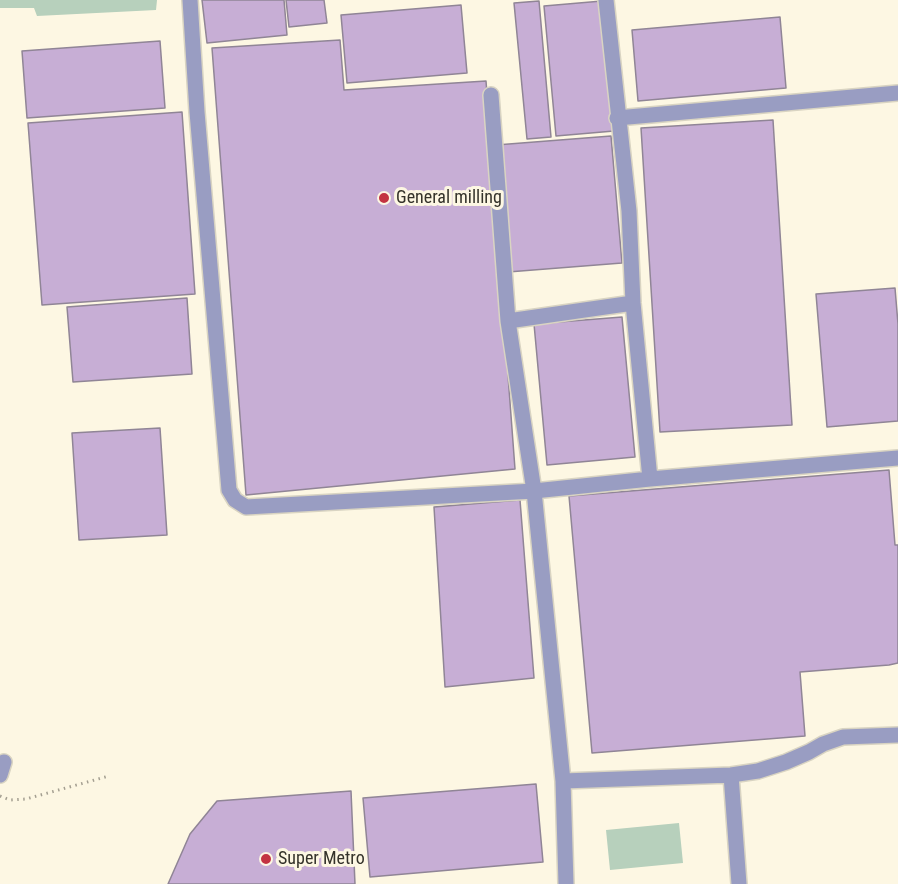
<!DOCTYPE html>
<html>
<head>
<meta charset="utf-8">
<style>
  body { margin:0 }
  canvas { display:block; background:#fdf7e3 }
</style>
</head>
<body>
<canvas width="898" height="884"></canvas>
<script>
const ctx = document.querySelector('canvas').getContext('2d');
ctx.lineJoin = 'round';
function paint(path, color) { ctx.fillStyle = color; ctx.fill(path, 'evenodd'); }
function trace(path, color, width, dash) { ctx.strokeStyle = color; ctx.lineWidth = width; ctx.lineCap = dash ? 'butt' : 'round'; ctx.setLineDash(dash || []); ctx.stroke(path); }
function drawText(font, color, halo, rows, align = 'center') {
  ctx.font = font + ' "Roboto Condensed",sans-serif'; ctx.lineWidth = 6; ctx.setLineDash([]); ctx.textBaseline = 'middle'; ctx.strokeStyle = halo; ctx.fillStyle = color; for (const [text, x, y, turn = 0] of rows) {
    ctx.save(); ctx.translate(x, y); ctx.rotate((+turn || 0) * Math.PI / 180); ctx.textAlign = isNaN(turn) ? turn : align; if (halo) ctx.strokeText(text, 0, 0); ctx.fillText(text, 0, 0); ctx.restore();
  }
}
paint(new Path2D(`
  M0 0H157L156 10 37 16 34 8H0Z
  M679 823 683 863 610 870 606 830Z`), '#b7d0bc');
const building = new Path2D(`
  M202 0H284L287 35 207 43Z
  M286 0H324L327 23 289 27Z
  M539 1 551 137 527 139 514 3Z
  M602 1 614 131 556 136 544 6Z
  M461 5 467 73 347 83 341 15Z
  M780 17 786 88 638 101 632 30Z
  M340 40 344 90 486 81 515 469 246 495 212 48Z
  M160 41 165 108 27 118 22 51Z
  M182 112 195 294 42 305 28 123Z
  M773 120 792 425 660 432 641 128Z
  M611 136 622 263 508 272 496 145Z
  M895 288 898 324V421L827 427 816 294Z
  M187 298 192 374 73 382 67 307Z
  M622 317 635 457 547 465 534 324Z
  M160 428 167 535 79 540 72 433Z
  M889 470 895 545H898V663L889 665 800 672 805 736 592 753 569 496Z
  M520 500 534 678 445 687 434 507Z
  M536 784 543 862 370 877 363 798Z
  M351 791 355 884H168L190 834 217 801Z`);
paint(building, '#c7aed5');
trace(building, '#908596', 1.5);
const minor = new Path2D(`
  M190 0 197 112 229 490 235 500 246 507 534 491 650 479 898 458
  M606 0 629 211 633 303 650 479
  M491 95 508 321 534 491 563 781 566 884
  M617 118 898 93
  M508 321 633 303
  M0 775 4 762
  M731 775 739 884
  M563 781 731 775 758 771 786 762 809 752 823 744 843 737 898 735`);
trace(minor, '#d9d4c2', 18);
trace(new Path2D(`
  M0 796 10 800 26 799 109 776`), '#a49f91', 3, [1.5, 4.5]);
trace(minor, '#999dc2', 15);
for (const [x, y, r, color] of [
  [384,198,6,"#c33342"],
  [266,859,6,"#c33342"]
]) { const dot = new Path2D(); dot.arc(x, y, r, 0, 2 * Math.PI); ctx.fillStyle = color; ctx.fill(dot); trace(dot, '#fdf7e3', 2); }
drawText('18px', '#34322a', '#fdf7e3', [
  ["General milling",396,198],
  ["Super Metro",278,859]
], 'left');
</script>
</body>
</html>
